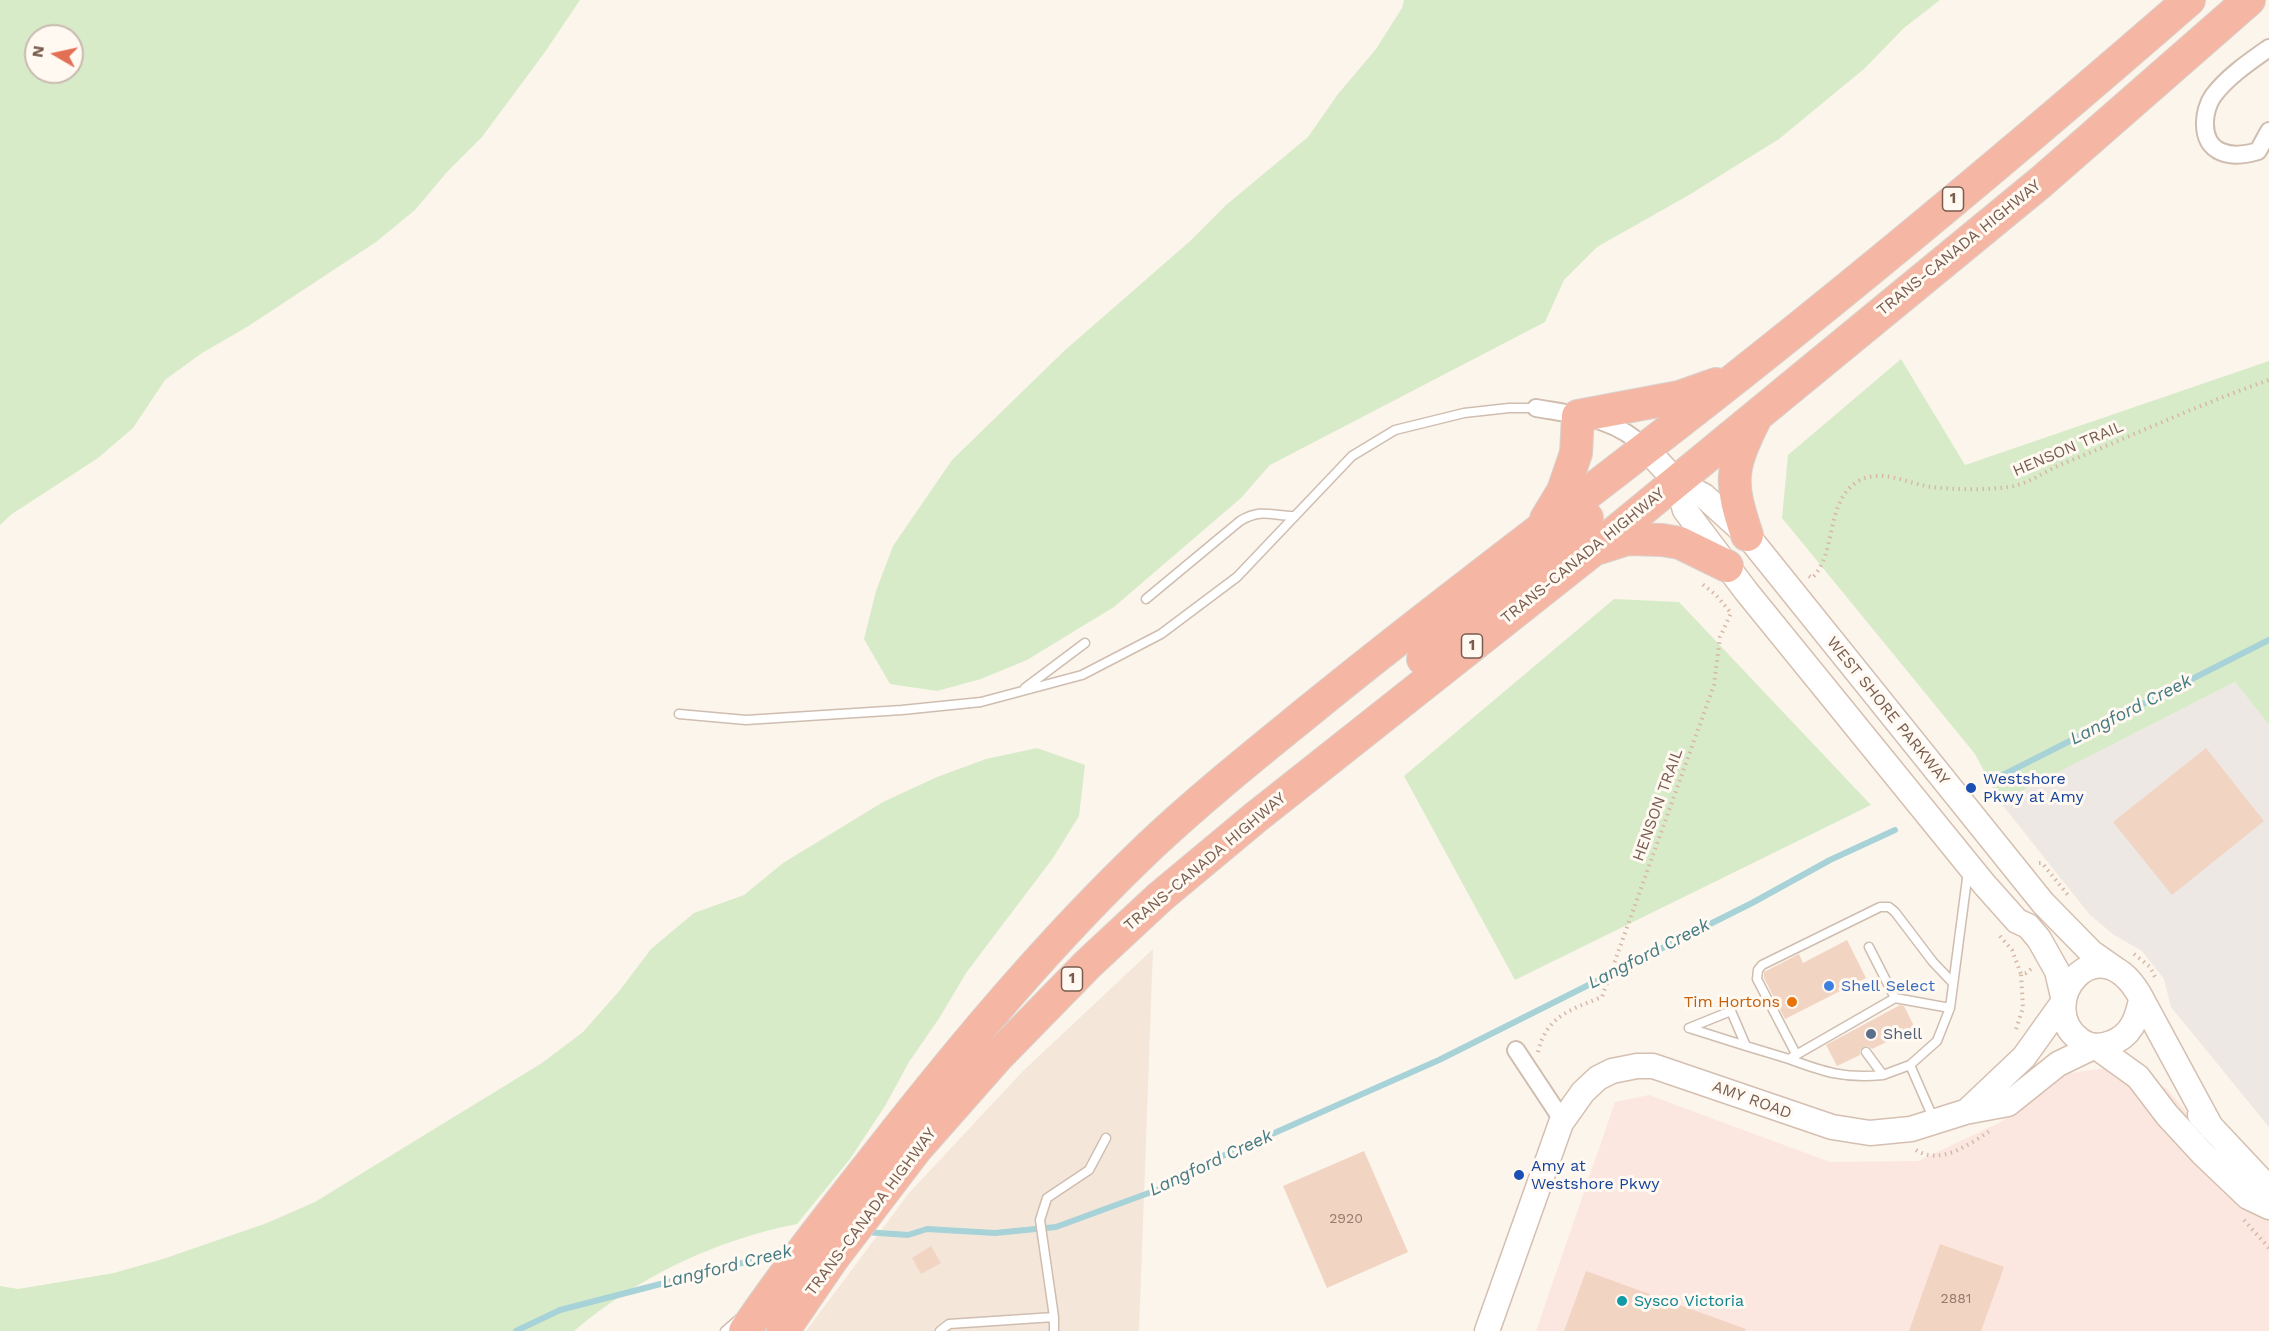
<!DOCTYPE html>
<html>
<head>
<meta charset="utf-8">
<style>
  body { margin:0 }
  #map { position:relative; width:2269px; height:1331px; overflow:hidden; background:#fcf5eb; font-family:"Work Sans",sans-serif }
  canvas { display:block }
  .north { position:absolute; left:24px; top:24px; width:60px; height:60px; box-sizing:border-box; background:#fff9f2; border:2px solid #c9bab0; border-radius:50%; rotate:279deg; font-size:16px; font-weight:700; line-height:24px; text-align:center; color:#785c4e }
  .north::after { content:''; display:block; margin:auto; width:21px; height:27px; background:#e37054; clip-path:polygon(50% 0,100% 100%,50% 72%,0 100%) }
</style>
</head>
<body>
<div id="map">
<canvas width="2269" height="1331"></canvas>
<div class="north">N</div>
</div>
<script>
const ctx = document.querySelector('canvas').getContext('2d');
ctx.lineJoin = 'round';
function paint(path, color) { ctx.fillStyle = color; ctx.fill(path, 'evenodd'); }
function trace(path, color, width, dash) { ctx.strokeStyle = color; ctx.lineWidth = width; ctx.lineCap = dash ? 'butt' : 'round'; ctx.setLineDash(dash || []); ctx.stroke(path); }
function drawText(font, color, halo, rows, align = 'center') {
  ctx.font = font + ' "Work Sans",sans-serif'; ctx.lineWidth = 6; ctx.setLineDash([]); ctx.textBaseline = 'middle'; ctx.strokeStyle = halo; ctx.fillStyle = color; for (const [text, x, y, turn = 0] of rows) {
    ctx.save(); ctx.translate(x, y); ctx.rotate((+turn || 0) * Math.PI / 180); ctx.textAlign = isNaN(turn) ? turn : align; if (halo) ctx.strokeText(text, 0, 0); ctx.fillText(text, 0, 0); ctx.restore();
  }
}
paint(new Path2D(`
  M1153 949 1139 1331H806L909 1193 1023 1071Z`), '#f4e7da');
paint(new Path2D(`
  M2112 1067 2166 1088 2269 1208V1331H1536L1615 1102 1649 1095 1830 1162 1918 1161 2001 1122 2064 1074Z`), '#fce7e0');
paint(new Path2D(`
  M2235 682 2269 725V1127L2171 1007 2164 979 2142 951 2114 935 2090 915 2000 802Z`), '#eee8e4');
paint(new Path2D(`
  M0 0H580L545 52 482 137 447 172 415 210 376 242 247 327 202 353 165 380 133 428 98 458 12 514 0 525ZM36 36H72V72H36Z
  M1404 0H1940L1904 28 1864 69 1779 139 1689 195 1597 247 1564 280 1545 322 1270 465 1241 498 1114 607 1027 660 981 679 937 691 890 684 864 639 876 591 893 546 952 460 1064 351 1189 242 1226 205 1308 137 1338 94 1376 49 1402 8Z
  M1901 359 1965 465 2269 361V725L2235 682 2000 802 1975 754 1782 518 1788 455Z
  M1614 599 1679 602 1871 805 1515 980 1404 776Z
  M1037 748 1085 765 1079 816 1053 858 966 973 940 1017 909 1062 885 1106 850 1159 797 1224C715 1240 638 1277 574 1331H0V1286L18 1289 114 1273 163 1259 267 1223 315 1202 542 1063 583 1032 620 990 651 949 694 913 744 895 783 863 883 802 937 777 986 759Z`), '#d8ebc9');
trace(new Path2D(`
  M1993 780 2269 640
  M865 1232 908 1235 927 1229 995 1233 1056 1227 1165 1187 1175 1177 1439 1060 1752 903 1830 860 1895 830
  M516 1331 560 1310 788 1251`), '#a6d2d8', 6);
paint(new Path2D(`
  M2206 748 2264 821 2172 895 2113 822Z
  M1847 940 1866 978 1785 1019 1764 978V972L1799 954 1803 963Z
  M1900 1005 1904 1006 1915 1028 1872 1049 1868 1046 1863 1047 1860 1050V1055L1837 1066 1826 1045Z
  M1364 1151 1408 1252 1327 1288 1283 1186Z
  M1940 1244 2004 1267 1981 1331H1909Z
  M931 1246 941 1263 921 1274 912 1258Z
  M1586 1271 1746 1329 1745 1331H1564Z`), '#f2d4c3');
const lane = new Path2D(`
  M1146 599 1240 521C1262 508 1271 516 1295 516
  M1025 688 1085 643
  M679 714 746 720 902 710 981 702 1082 675 1161 634 1237 577 1352 456 1395 430 1464 413 1509 408H1536
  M1895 998 1950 1008
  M1689 1028 1731 1011 1746 1046 1789 1059 1895 998 1869 947
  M1689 1028 1746 1046
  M1866 1052 1883 1075 1910 1065 1934 1120
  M1796 1054 1757 979 1758 970 1762 965 1880 907H1889L1895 912 1933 962 1953 983
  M1789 1059C1824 1072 1845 1079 1883 1075
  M1910 1065 1937 1041 1950 1008 1968 871
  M725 1331 739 1319
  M940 1331 949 1324 1054 1317
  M1054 1331V1317L1040 1220 1047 1198 1089 1170 1106 1138`);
const street = new Path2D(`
  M2269 48C2249 62 2227 77 2213 96 2208 103 2205 114 2205 122 2204 155 2232 159 2258 151L2269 131
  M1536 408C1576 415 1617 418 1646 449
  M1516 1050 1557 1112 1561 1123`);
const secondary = new Path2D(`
  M1646 449 1676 481 1704 496 1747 535 2043 903 2091 952 2121 973
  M1676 481 1685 510 1746 591 1984 884 2017 921 2028 926 2039 939 2057 971 2064 1001
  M2141 1000C2137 1019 2131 1036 2111 1043 2101 1047 2089 1047 2080 1040 2033 1005 2096 922 2139 994L2211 1127
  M2095 1046 2138 1077 2167 1115 2203 1154 2248 1197 2269 1207
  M1967 1111 2024 1057 2064 1001
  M2200 1115 2260 1179 2269 1190
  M1487 1331 1561 1123 1583 1092 1598 1078 1612 1071 1637 1066H1653L1832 1127 1870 1133 1911 1129 1965 1112 2008 1104 2058 1064 2095 1046`);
const highway = new Path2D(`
  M1546 519 1563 491 1576 453 1578 416 1679 397 1716 384
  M1747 535C1729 481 1730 470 1755 419
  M1599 548 1627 539 1662 540 1680 543 1727 566
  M1423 659 1587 518
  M745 1331C788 1268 835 1209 882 1149 965 1043 1053 938 1151 845 1202 797 1256 754 1310 710 1420 620 1534 535 1646 448 1832 305 2012 154 2189 0
  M783 1331 833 1258 916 1149 999 1055 1088 964 1160 897 1256 817 1592 551 2041 182 2249 0`);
trace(lane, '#cfbdb0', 11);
trace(street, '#cfbdb0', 20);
trace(secondary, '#d5bfb0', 27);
trace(highway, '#d9d1cd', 34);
trace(new Path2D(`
  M1809 576 1812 578C1837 554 1825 502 1857 482 1881 467 1907 484 1932 487 1957 490 1984 490 2009 487 2030 484 2047 469 2067 462 2134 435 2200 404 2269 380
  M2039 863H2042L2068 895
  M2000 936 2012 950 2021 974 2026 973 2031 969
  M2134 954 2150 967 2156 979
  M2016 1029 2023 1008 2021 974
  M1538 1052C1546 1016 1572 1009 1602 997L1714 685 1720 637 1731 613 1716 595 1701 583
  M1916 1150C1940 1166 1970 1144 1991 1130
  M2244 1220 2269 1248`), '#d7b7a6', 4, [1.5, 4.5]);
trace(lane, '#fff', 8);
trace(street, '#fff', 16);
trace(secondary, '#fff', 24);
trace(highway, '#f5b7a4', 32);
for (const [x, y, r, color] of [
  [1971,788,6,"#1a4fb4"],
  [1829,986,6,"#3f7fe0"],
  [1792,1002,6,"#e8710a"],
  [1871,1034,6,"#5c6f8a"],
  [1519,1175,6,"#1a4fb4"],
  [1622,1301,6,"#0f9aa8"]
]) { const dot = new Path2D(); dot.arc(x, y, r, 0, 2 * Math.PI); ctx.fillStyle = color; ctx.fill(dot); trace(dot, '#fff9f2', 2); }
drawText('14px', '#967a6b', null, [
  ["2920",1346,1219],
  ["2881",1956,1299]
]);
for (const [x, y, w] of [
  [1953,199,21],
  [1472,646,21],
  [1072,979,21]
]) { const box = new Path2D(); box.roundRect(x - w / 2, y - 12, w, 24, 4.5); ctx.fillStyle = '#fff9f2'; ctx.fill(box); trace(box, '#785c4e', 1.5); }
drawText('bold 15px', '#785c4e', null, [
  ["1",1953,199],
  ["1",1472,646],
  ["1",1072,979]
]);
drawText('16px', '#785c4e', '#fff9f2', [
  ["TRANS-CANADA HIGHWAY",1959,248,-39],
  ["HENSON TRAIL",2068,449,-23],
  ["TRANS-CANADA HIGHWAY",1583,556,-39],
  ["WEST SHORE PARKWAY",1888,711,51],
  ["HENSON TRAIL",1658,805,-70],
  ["TRANS-CANADA HIGHWAY",1205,862,-40],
  ["AMY ROAD",1752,1100,20],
  ["TRANS-CANADA HIGHWAY",871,1212,-53]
]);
drawText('16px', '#164399', '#fff9f2', [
  ["Westshore",1983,779],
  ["Pkwy at Amy",1983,797],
  ["Amy at",1531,1166],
  ["Westshore Pkwy",1531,1184]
], 'left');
drawText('16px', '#366cbe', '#fff9f2', [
  ["Shell Select",1841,986]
], 'left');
drawText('16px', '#c56008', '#fff9f2', [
  ["Tim Hortons",1780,1002]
], 'right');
drawText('16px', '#4e5e75', '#fff9f2', [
  ["Shell",1883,1034]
], 'left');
drawText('16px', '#0d838f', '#fff9f2', [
  ["Sysco Victoria",1634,1301]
], 'left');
drawText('italic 18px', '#447b83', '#fff9f2', [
  ["Langford Creek",2131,710,-27],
  ["Langford Creek",1649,954,-27],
  ["Langford Creek",1211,1163,-25],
  ["Langford Creek",727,1267,-14]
]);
</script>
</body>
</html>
